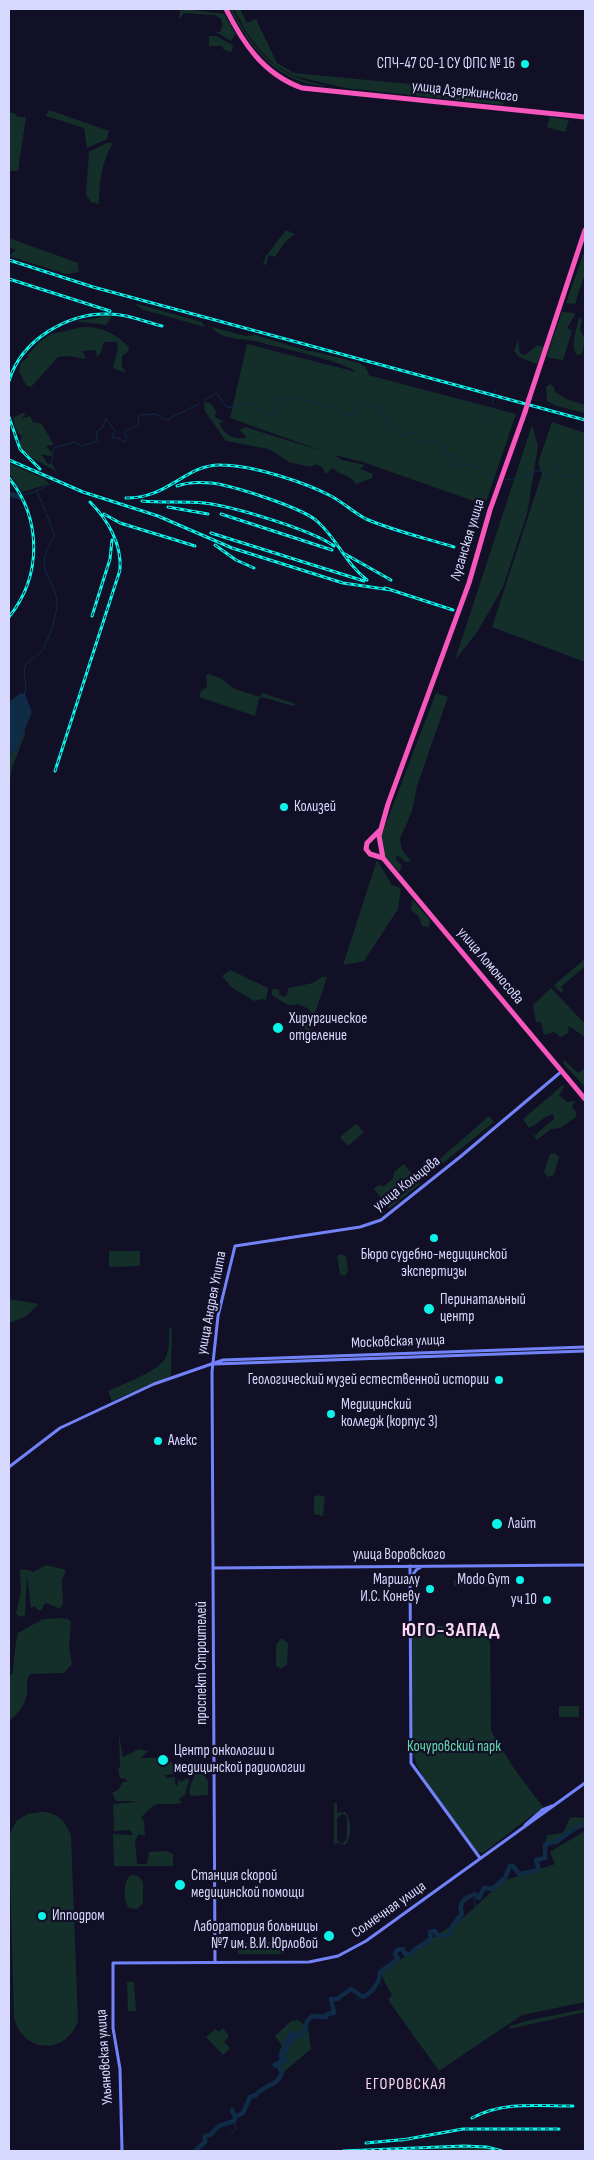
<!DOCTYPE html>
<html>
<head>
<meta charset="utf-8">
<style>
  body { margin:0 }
  #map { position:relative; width:594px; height:2160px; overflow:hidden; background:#111026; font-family:"Sofia Sans Condensed",sans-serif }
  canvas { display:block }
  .frame { position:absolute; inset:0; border:10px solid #d7d8fd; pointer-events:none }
</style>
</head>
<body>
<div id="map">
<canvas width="594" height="2160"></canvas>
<div class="frame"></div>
</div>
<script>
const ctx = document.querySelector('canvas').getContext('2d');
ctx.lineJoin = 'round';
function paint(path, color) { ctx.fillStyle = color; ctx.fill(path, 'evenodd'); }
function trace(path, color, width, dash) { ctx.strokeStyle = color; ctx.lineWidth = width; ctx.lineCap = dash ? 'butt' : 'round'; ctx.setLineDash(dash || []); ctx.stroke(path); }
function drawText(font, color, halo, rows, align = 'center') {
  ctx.font = font + ' "Sofia Sans Condensed",sans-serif'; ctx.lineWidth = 4.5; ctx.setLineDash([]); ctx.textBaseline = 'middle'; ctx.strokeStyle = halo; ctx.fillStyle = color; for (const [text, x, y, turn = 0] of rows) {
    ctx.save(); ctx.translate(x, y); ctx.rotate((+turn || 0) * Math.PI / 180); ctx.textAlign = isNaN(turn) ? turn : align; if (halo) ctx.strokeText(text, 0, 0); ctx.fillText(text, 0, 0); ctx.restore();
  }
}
paint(new Path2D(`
  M184 9 224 14 239 39 235 34 231 41 216 32H220L223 25 221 19 215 15 184 13 179 20 180 10Z
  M232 9C256 54 276 77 328 86 280 85 252 51 231 11Z
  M234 9H240L247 23 256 19 277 63 294 73 409 84 417 92 505 102 503 105 346 88 294 76 275 65 259 49 247 33Z
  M209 36H216L233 45 232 51 230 52 223 49V46H209Z
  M49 110 109 131 107 139 87 148 84 128 46 116Z
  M9 112 16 114 17 117H26L18 171H9Z
  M550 117 569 120 565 132 547 127Z
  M107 143H113C102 160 99 183 99 204L91 202 86 195 89 152Z
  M286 230 295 234 284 243 275 257 269 255 266 265 263 264 266 256Z
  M9 238 78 263 79 272 66 274 9 256 16 250 9 247Z
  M585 249V273L575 304 566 303Z
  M137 304 202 322 205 327 144 310 136 305Z
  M562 312 574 313 575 315 567 328 572 331 563 360 549 358 547 355Z
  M105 315H110L111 318 106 325 74 321 94 319Z
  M579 317 582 320 580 329 585 339 582 354 577 355C570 345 577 329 579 317Z
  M83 327C101 326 116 334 129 347L128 352 122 356V367L126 373 113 368 118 347 117 342H104L101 352 97 357 96 350 82 351 86 359 67 356 58 357 31 387 26 385 19 371 21 363 29 356H27L40 341 52 334Z
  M212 327 246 336 255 335 308 351H312L359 363 365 367 369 374 368 375 516 414 485 505 363 462 334 455 342 460 365 465 360 469 373 474 372 478 356 484C350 474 340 476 333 468L326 474 323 468 316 464 310 467 289 462 269 449 226 441 205 411 204 402 210 403 216 411 215 417 224 422 219 423C224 436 234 439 247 438L240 430 245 427 325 452 230 418 247 344 356 372C347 362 276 347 259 342 245 338 221 341 212 327Z
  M518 339 520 354 525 355 538 345 544 347 537 364 519 357 514 351Z
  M550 384 554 387 555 392 566 399 585 405V413L557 406 547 401 546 387Z
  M22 413H26L22 418 30 416 33 422 42 424 53 443V445L46 446 52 453 51 456 41 454 48 464 52 463 56 471C52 468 21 455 19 445 19 444 21 438 22 437L16 430 13 418Z
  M552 422 585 433V662L492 627 542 474 538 463Z
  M532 425 538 446 527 514 503 587 478 631 455 660Z
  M9 463 45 479 49 484 22 492 9 473Z
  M209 674 220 678 235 689 260 697 262 693 296 704 293 706 262 697 259 699 255 716 199 697 201 691 207 687 206 675Z
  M436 693 448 697 417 786 412 811 400 839 402 850 411 861 406 862 397 855 396 859 402 866 399 872 385 857 379 842Z
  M24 728 25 734 12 768 9 787V756L17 749Z
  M377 860 392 885 401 888 398 909 364 961 343 965Z
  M412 899 430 920 429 927 422 926 419 917 411 910Z
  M585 959V966L561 987 564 990 561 993 554 985Z
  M230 970 268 988 266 1000 261 999 254 1001 231 987 222 976Z
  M322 977H327L309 1032 292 1019 293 1017 306 1021 310 1020 312 1014 309 1009 298 1004C287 1008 281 1000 272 995V989L279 990V994L284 997 287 995 288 988 313 983Z
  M551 988 585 1024V1037L569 1026 568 1033 561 1037 554 1032 544 1035 541 1022H536L533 1005Z
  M564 1060 578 1073 585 1068V1087L563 1063Z
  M563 1085 564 1087 559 1095 567 1102 576 1101 572 1106 576 1112V1117L560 1128 551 1129 537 1140 534 1136 554 1119 553 1114C545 1115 537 1125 529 1128L523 1119Z
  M489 1116 494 1122 437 1168 434 1164Z
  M356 1124 364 1132 348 1146 340 1137Z
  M555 1153 559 1157 554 1175 547 1177 544 1172 550 1154Z
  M404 1164 420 1184 389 1209 374 1189 378 1185 384 1186 393 1179 394 1172Z
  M109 1251H140V1266L109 1267Z
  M340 1254 346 1256 348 1271 345 1276 340 1274 337 1257Z
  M9 1299 39 1304 25 1317 9 1323Z
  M169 1328 172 1329 171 1376 112 1401 108 1391C119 1386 160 1370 165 1359 170 1350 169 1338 169 1328Z
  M319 1495 325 1497 323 1516 314 1514V1497Z
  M46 1565 66 1570 62 1580 63 1604 60 1609 47 1603 44 1604 42 1610H38L35 1606 31 1608 27 1575 25 1615 21 1617 16 1614 21 1591 20 1570H29L33 1572Z
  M454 1580H489V1586H454Z
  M59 1618 68 1619 71 1622 69 1647 72 1664 64 1673 30 1674C25 1680 28 1687 27 1694 25 1706 18 1713 9 1721V1674L12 1675C15 1661 14 1648 18 1633L43 1619Z
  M412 1626H490L491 1731 513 1767 543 1807 483 1853 478 1852C459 1826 413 1776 412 1745Z
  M281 1638 288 1643 287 1665 281 1669 276 1666V1645Z
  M559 1706H579V1717H559Z
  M119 1735 123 1757 139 1749 148 1751 141 1758H156L163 1762 168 1759 176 1767V1774L165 1775 166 1778 175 1777V1784L178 1786V1779L181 1782 187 1778 189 1780 185 1795 179 1799 182 1803C158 1808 160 1795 141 1818L144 1820 145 1836 139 1834 135 1841 137 1864H147L149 1852 166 1851 173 1854V1866H114L113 1834 133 1835 130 1830 114 1831 113 1804 135 1802V1801H116L112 1793 118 1790 123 1782H127L126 1779 120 1778 118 1770 120 1766Z
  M201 1765 204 1769 203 1774 208 1781V1795L190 1796C187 1786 196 1777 197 1767Z
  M334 1803H337V1813L345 1812C352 1819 352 1839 345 1845L336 1843 334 1845ZM343 1813 347 1817V1839L342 1844 337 1840V1818Z
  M41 1812C57 1812 66 1821 71 1836L78 2021C66 2055 24 2054 14 2018L9 1835 17 1820 28 1814Z
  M574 1817 585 1818V1826L565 1836 558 1844 545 1845 547 1835 563 1833 570 1818Z
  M585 1831V2002L522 2015 439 2071 388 2000 392 1995 380 1973 463 1918 503 1881 555 1864 550 1852Z
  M131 1875 138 1876 143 1882V1903L137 1909 129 1908C123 1900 123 1881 131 1875Z
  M284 1942V1954H238V1943Z
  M127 1982H134L136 2011H128Z
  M585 2009V2012L509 2029 510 2026 526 2021Z
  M298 2020 308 2028 311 2049 281 2074 279 2052 282 2046 275 2036 291 2021Z
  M223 2028 229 2036 224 2042 230 2048 223 2055 206 2037 215 2029 219 2032Z
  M443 2148H482L498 2151 442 2150Z`), '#142f2a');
paint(new Path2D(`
  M21 693 25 694 32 712 17 749 9 756V702Z
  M291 2030 296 2031 297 2037 285 2054 286 2058H289V2061L274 2069 272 2064 279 2060 280 2051 285 2045 283 2042Z`), '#0f2b46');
trace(new Path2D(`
  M495 393 496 389
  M203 401 216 393 228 408 248 402 263 412 274 415 277 411 276 403C293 385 320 412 335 406L342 414H354L361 403 381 408C381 416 393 433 402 435 405 435 411 433 414 432L425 444 439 439 446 455H453L455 464 475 465 484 474 497 477
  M492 405 494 397
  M486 426 490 418 492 407
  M57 475 51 464 54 448 75 442 82 446 97 441V431L103 427 106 418 115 431 112 438H118L125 442 127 440 124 431 138 426 139 415 156 414 166 420 199 404
  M505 479 516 480 539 470 551 482 550 468 556 465 564 477 576 475 580 478 581 487 576 494 585 507
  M37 491 45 510
  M23 495 34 492 54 482
  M24 695C29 685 21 674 26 664 29 659 37 657 41 652 46 646 55 621 56 612 63 578 27 576 55 536L46 513
  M580 1825 585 1823
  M460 1919 466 1921 469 1917 476 1914 474 1899 479 1898
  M376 1983 380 1982 382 1986
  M355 1999 363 1997
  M230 2134 236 2129 234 2120`), '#0f2b46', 1);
trace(new Path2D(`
  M9 494 20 497
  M293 2038 304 2032 307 2021 312 2016 326 2017 327 2014 334 2013 331 1999H337L351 1989 363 1997C372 1993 380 1982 380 1972L398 1959 395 1954 397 1950 403 1949 405 1954H412L414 1950 431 1939 430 1932 435 1931 437 1935 445 1936 450 1934 453 1925 462 1914C458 1903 464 1898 475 1894L479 1898 484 1888 492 1889 505 1878 510 1866H513L519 1874 539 1870 536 1860 545 1858V1845L557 1841 580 1825
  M235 2117 243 2113 250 2097 256 2095C264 2084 277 2087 282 2073L278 2066 280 2064
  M195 2151 205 2142V2136L210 2135 219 2126 234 2121 235 2117 232 2110`), '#0f2b46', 4.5);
trace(new Path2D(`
  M215 1364 585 1351
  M9 1467 60 1428 154 1384 223 1360 585 1347
  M410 1566 411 1763 480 1858
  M213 1568 585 1565
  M411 1578 416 1570 421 1567
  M525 1825 542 1810 552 1806
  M215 1961 212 1372 218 1316 235 1246 360 1227 381 1220 460 1157 562 1071
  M122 2151 120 2069 113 2028V1963L309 1962 338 1956 366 1941 585 1783`), '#7283f9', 3);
trace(new Path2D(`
  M226 9C243 43 263 74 302 88L585 117
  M529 399 585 230
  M525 412 490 510 469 583 388 804 379 836 383 858 585 1099
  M379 831 367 843 366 849 370 854 383 858`), '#f757bc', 5);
const rail = new Path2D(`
  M9 260 93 287 585 420
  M9 279 110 311
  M9 381C21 340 68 312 110 314 127 314 145 322 162 326
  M9 417 20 449 40 469
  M9 460 83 492 158 516 232 548 343 583 391 590
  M9 478C42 519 42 576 9 617
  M177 486C188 482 200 482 211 483 231 485 304 508 318 522 337 539 346 564 367 580
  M126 498C168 499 186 464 221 465 252 465 304 482 331 496 344 503 354 513 366 519 394 531 425 538 454 547
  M142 501C163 503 183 501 204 503 232 506 312 530 334 546
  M168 507 208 514
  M104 514 120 523 195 546
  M221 514 332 550
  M211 533 364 581
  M215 545 236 560 254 568
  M345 554 391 580
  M385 588 453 610
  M92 616 110 559 112 540
  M55 771 120 570C122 544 108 520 90 502
  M472 2118C504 2101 539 2106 573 2106
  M402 2140 463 2129H559
  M366 2143 409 2139
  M343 2151 464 2146 487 2147 502 2151`);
trace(rail, '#0cf4e9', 3);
trace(rail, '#111026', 1, [4]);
trace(new Path2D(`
  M525 412 529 399`), '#f757bc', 5);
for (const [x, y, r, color] of [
  [525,64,5,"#0cf4e9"],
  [284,807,5,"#0cf4e9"],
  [278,1028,6,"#0cf4e9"],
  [434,1238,5,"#0cf4e9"],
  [429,1309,6,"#0cf4e9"],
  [499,1380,5,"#0cf4e9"],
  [331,1414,5,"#0cf4e9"],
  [158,1441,5,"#0cf4e9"],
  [497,1524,6,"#0cf4e9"],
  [520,1580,5,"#0cf4e9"],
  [430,1589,5,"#0cf4e9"],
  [547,1600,5,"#0cf4e9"],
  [163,1760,6,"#0cf4e9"],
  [180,1885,6,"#0cf4e9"],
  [42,1916,5,"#0cf4e9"],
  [329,1936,6,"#0cf4e9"]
]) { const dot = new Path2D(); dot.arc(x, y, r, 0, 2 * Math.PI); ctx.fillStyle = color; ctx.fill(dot); trace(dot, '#111026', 2); }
drawText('15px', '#d7d8fd', '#111026', [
  ["СПЧ-47 СО-1 СУ ФПС № 16",515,64,"right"],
  ["Колизей",294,807],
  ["Хирургическое",289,1019],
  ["отделение",289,1036],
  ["Бюро судебно-медицинской",434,1255,"center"],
  ["экспертизы",434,1272,"center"],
  ["Перинатальный",440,1300],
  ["центр",440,1317],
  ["Геологический музей естественной истории",489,1380,"right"],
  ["Медицинский",341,1405],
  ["колледж (корпус 3)",341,1422],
  ["Алекс",168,1441],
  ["Лайт",508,1524],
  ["Маршалу",420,1580,"right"],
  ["И.С. Коневу",420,1597,"right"],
  ["Modo Gym",510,1580,"right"],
  ["уч 10",537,1600,"right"],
  ["Центр онкологии и",174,1751],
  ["медицинской радиологии",174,1768],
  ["Станция скорой",191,1876],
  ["медицинской помощи",191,1893],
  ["Ипподром",52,1916],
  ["Лаборатория больницы",318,1927,"right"],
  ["№7 им. В.И. Юрловой",318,1944,"right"]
], 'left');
drawText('15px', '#d7d8fd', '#111026', [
  ["улица Дзержинского",465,92,6],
  ["Луганская улица",468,540,-73],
  ["улица Ломоносова",490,966,50],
  ["улица Кольцова",407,1184,-38],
  ["улица Андрея Упита",212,1303,-79],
  ["Московская улица",398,1342,-2],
  ["улица Воровского",399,1555],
  ["проспект Строителей",202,1663,-90],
  ["Солнечная улица",389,1910,-35],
  ["Ульяновская улица",105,2057,-94]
]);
drawText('15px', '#65dbac', '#111026', [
  ["Кочуровский парк",454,1747]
]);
ctx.letterSpacing = '1px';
drawText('16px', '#fdd9f5', '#111026', [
  ["ЕГОРОВСКАЯ",406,2085]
]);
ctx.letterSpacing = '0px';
ctx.letterSpacing = '1px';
drawText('bold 20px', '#fdd9f5', '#111026', [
  ["ЮГО-ЗАПАД",451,1631]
]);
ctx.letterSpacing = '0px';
</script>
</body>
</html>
